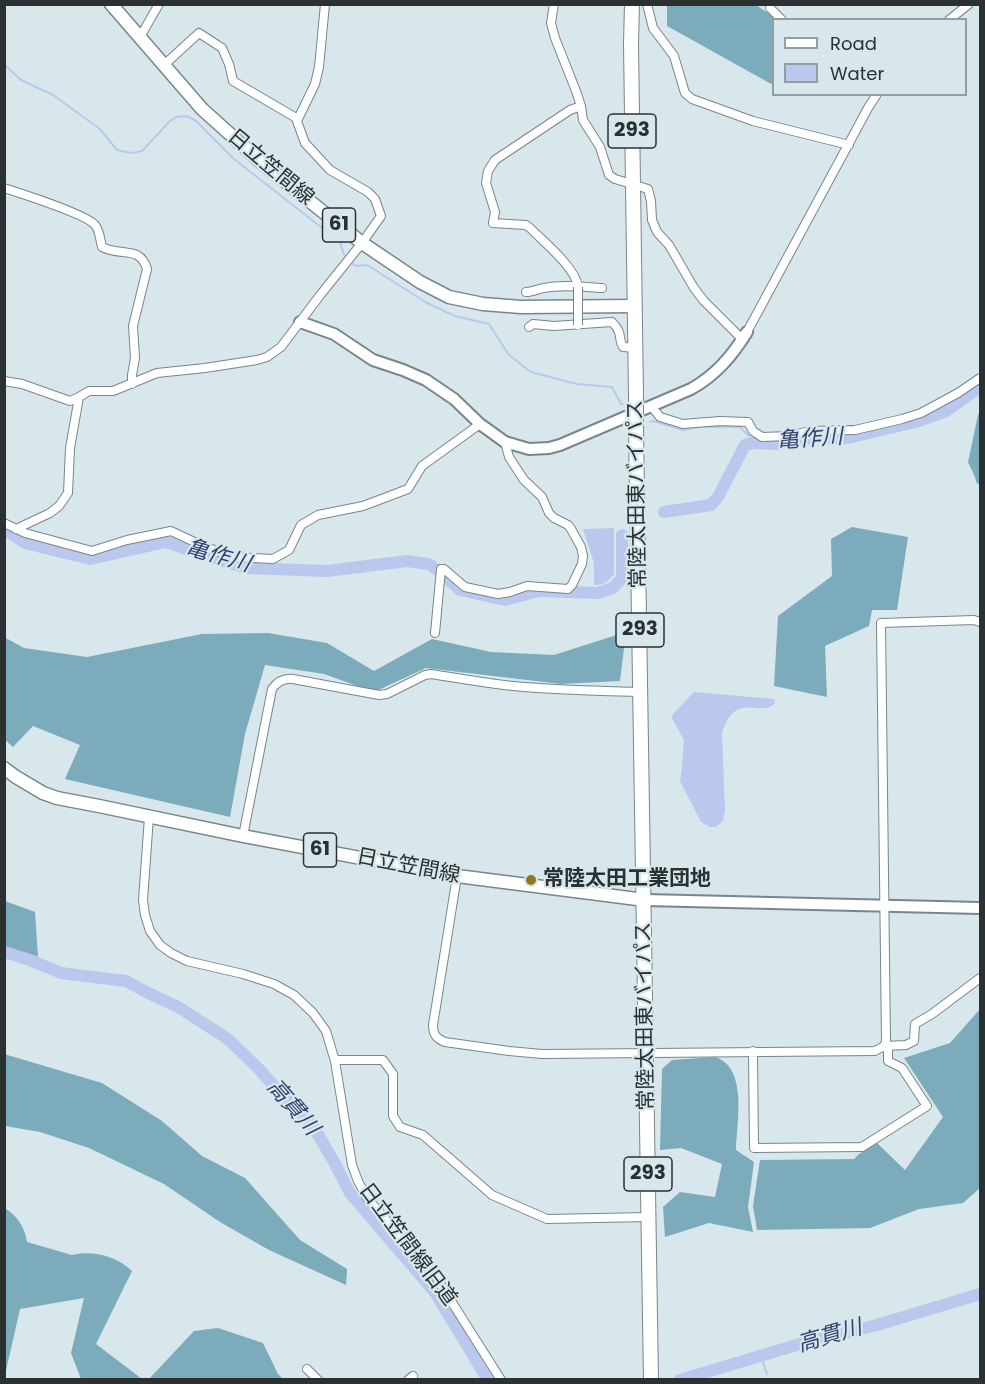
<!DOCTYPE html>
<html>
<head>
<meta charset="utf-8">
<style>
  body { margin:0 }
  #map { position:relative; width:985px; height:1384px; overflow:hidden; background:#d7e7ec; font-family:Poppins,sans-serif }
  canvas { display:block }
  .frame { position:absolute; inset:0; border:6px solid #2b3133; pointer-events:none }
  .legend { position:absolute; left:772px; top:18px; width:195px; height:78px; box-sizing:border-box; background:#d7e7ec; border:2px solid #929ea2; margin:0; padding:8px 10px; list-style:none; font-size:18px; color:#2b3133 }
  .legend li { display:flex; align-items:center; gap:12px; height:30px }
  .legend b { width:30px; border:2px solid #929ea2 }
</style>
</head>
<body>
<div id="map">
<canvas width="985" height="1384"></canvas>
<div class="frame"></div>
<ul class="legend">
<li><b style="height:8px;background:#fff"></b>Road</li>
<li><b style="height:16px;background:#bbc8ee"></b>Water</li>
</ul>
</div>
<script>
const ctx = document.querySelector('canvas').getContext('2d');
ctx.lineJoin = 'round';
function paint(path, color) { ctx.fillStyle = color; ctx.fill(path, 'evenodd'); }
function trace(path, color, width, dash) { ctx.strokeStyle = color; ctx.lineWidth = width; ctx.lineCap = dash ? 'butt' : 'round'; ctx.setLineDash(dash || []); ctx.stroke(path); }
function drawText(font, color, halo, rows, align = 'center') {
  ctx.font = font + ' Poppins,"Noto Sans JP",sans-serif'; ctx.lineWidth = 4.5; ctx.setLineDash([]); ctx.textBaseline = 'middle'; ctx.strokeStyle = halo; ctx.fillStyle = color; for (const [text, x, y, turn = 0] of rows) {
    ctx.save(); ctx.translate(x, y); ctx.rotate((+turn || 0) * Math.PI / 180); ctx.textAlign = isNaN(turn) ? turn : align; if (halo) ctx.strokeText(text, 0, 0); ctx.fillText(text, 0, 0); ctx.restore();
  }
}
paint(new Path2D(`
  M667 5H756L777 19 774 20 773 85 667 26Z
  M980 412V485L976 482 975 477 968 462 978 415Z
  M852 527 908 537 897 610H872L869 626 825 646 827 697 774 686 778 616 832 576 831 539Z
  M626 632 620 681 561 684 426 668 374 692 324 674 265 665 245 734 230 817 65 779 80 745 33 726 13 747 5 740 4 637 24 648 87 657 202 634 268 633 327 643 374 671 432 639 491 652 554 655Z
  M5 901 35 912 38 957 5 951Z
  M980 1009V1188L963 1203 919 1209 870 1228 757 1230 753 1206 760 1160 854 1159 859 1154 877 1143 905 1170 943 1117 904 1058 950 1043Z
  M4 1054 102 1083 162 1121 202 1156 245 1178 300 1240 347 1269 346 1285 269 1250 220 1222 164 1184 89 1148 40 1132 5 1126Z
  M715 1057C748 1067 737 1123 736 1150L754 1162 748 1207 753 1232 709 1223 665 1237 663 1207 680 1192 715 1197 722 1164 681 1148 660 1150 662 1069 672 1060Z
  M5 1208C17 1216 25 1227 27 1242L72 1255C93 1250 116 1256 132 1271L96 1344 142 1379H81L71 1353 84 1298 20 1309 5 1375Z
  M218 1328 263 1343 278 1374 283 1379H149L194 1331Z`), '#7cabbb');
paint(new Path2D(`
  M614 528V574L609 580 603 584 594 585V563L583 529Z
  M694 692 774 699 775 703C763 719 735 689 722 733L725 810 723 821 715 827H710L701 822 680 781 682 767 684 740 672 718 673 714Z`), '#bbc8ee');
trace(new Path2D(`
  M4 64 21 80 53 95 100 129 117 150 131 153 142 151 170 121 176 117 186 116 195 120 234 159 340 242 344 255
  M353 264 356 266 367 265 427 303 455 316 489 324 509 355 531 372 577 384 612 387 621 404H624
  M650 422 653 421 683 430 699 427H740L754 441
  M761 1356 767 1374`), '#bbc8ee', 2);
trace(new Path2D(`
  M664 512 711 505 718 497 745 445C759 440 762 445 775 444L815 437 839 439 852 437 919 421 946 411 980 387
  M4 529 25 543 90 559 166 542 246 568 327 571 407 561 429 564 437 570
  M443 575 460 590 505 600 538 591 598 593 613 588 622 578V535
  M4 952 30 960 61 973 126 981 148 993 178 1007 228 1039 259 1069 278 1091 312 1124 334 1162 350 1193 434 1291 488 1380
  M680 1380 800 1344 877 1325 980 1294`), '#bbc8ee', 12);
const street = new Path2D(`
  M554 4 551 23 555 38 576 91 581 106 583 120 600 147 609 175 615 179 648 189 651 201 652 220 657 232 669 245 694 288 704 301 742 339
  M647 4 653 28 674 56 685 93 692 99 753 121 849 145
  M770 8 782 20
  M949 20 969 4
  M140 37 159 4
  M164 65 199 33 222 48 229 64 233 81 298 119
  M4 188C22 194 86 214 95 225 100 231 100 240 102 247 121 257 140 245 147 269L133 326 135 358 132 375V384
  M578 287C576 268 544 242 530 228L526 225 493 223 495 212 486 183 488 171 495 160 570 110 581 106
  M526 292C532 292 538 289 544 288 562 284 584 287 602 288
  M529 327 533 324 554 326 612 322C624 334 617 337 623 347L636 348
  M747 332 868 108 877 94
  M4 381 22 384 70 401 79 397 89 391H113L157 373 205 368 257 360 267 357 281 347 321 294 362 243 381 216 375 199 368 192 330 170 305 143 297 121 315 84 319 67 325 4
  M651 406 660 417 683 424 720 421 748 422 753 431 762 437 789 436 810 431 855 430 902 419 921 413 958 393 980 378
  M4 523 25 533 92 551 127 540 171 531 203 546 233 557 273 559 289 550 301 525 318 515 363 506 408 489 422 466 480 424
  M16 529 50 513 59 506 68 493 70 448 79 397
  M435 633 441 569H444L465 587 498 594 510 592 527 586 568 589 572 585 582 564 583 556 581 547 571 529 568 525 554 518 549 513 542 497 524 480 509 457 505 442
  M149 817 143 900 145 915 150 931 160 945 171 953 187 961 243 974 274 984 294 995 313 1013 326 1031 335 1061 352 1165 358 1181 367 1198 436 1277 501 1380
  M243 836 272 689C277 682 283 678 293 679L379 695 387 694 425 675 431 674C458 678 485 683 513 686 555 690 598 691 641 692
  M457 876 433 1025C433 1035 437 1039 445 1042L509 1051 542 1054 875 1051 884 1046 906 1045 914 1041 915 1024 932 1014 980 978
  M753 1051 754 1148 862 1147 927 1106 902 1068 888 1061V1050L884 1046 886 1042 881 623 974 620 980 622
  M335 1061 340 1060H383L393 1074V1116L400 1127 423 1135 492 1195 547 1219 649 1217
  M307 1369 318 1380
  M408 1380 413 1376`);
const secondary = new Path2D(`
  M300 322 334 334 373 360 403 370 426 380 454 399 480 424 505 442 529 449 549 448 560 445 691 389C716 375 732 356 747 332
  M645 900 980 908`);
const primary = new Path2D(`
  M111 4 202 109 262 163 362 243 420 282 449 297 483 304 521 307 635 306
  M4 768 16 777 43 793 57 798 99 806 243 836 457 876 645 900`);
const highway = new Path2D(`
  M632 4 631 44 636 396
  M636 428 651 1380`);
trace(street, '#78868c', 10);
trace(secondary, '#78868c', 14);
trace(primary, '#78868c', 15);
trace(highway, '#78868c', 16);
trace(street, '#fff', 8);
trace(secondary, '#fff', 10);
trace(primary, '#fff', 12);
trace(highway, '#fff', 14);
const streetBridge = new Path2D(`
  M578 287V325`);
const highwayBridge = new Path2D(`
  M636 396V428`);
trace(streetBridge, '#78868c', 10, []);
trace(highwayBridge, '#78868c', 16, []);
trace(streetBridge, '#fff', 8);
trace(highwayBridge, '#fff', 14);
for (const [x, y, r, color] of [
  [531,880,6,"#8c7a1f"]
]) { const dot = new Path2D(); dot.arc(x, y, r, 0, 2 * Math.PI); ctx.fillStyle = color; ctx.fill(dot); trace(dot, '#d7e7ec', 2); }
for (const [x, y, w] of [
  [632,131,48],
  [339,225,33],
  [640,630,48],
  [320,850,33],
  [648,1174,48]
]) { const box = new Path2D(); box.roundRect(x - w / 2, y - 17, w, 34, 4.5); ctx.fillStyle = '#d7e7ec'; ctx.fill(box); trace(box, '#2b3133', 1.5); }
drawText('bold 20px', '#2b3133', null, [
  ["293",632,131],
  ["61",339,225],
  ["293",640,630],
  ["61",320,850],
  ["293",648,1174]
]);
drawText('21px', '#2b3133', '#d7e7ec', [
  ["日立笠間線",270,168,40],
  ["常陸太田東バイパス",638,494,-91],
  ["日立笠間線",408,867,11],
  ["常陸太田東バイパス",646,1016,-91],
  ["日立笠間線旧道",407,1245,53]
]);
drawText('bold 21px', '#2b3133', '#d7e7ec', [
  ["常陸太田工業団地",543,880]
], 'left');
drawText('italic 22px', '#323f70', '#d7e7ec', [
  ["亀作川",810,440,-4],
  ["亀作川",218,557,16],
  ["高貫川",292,1108,49],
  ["高貫川",830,1337,-16]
]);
</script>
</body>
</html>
